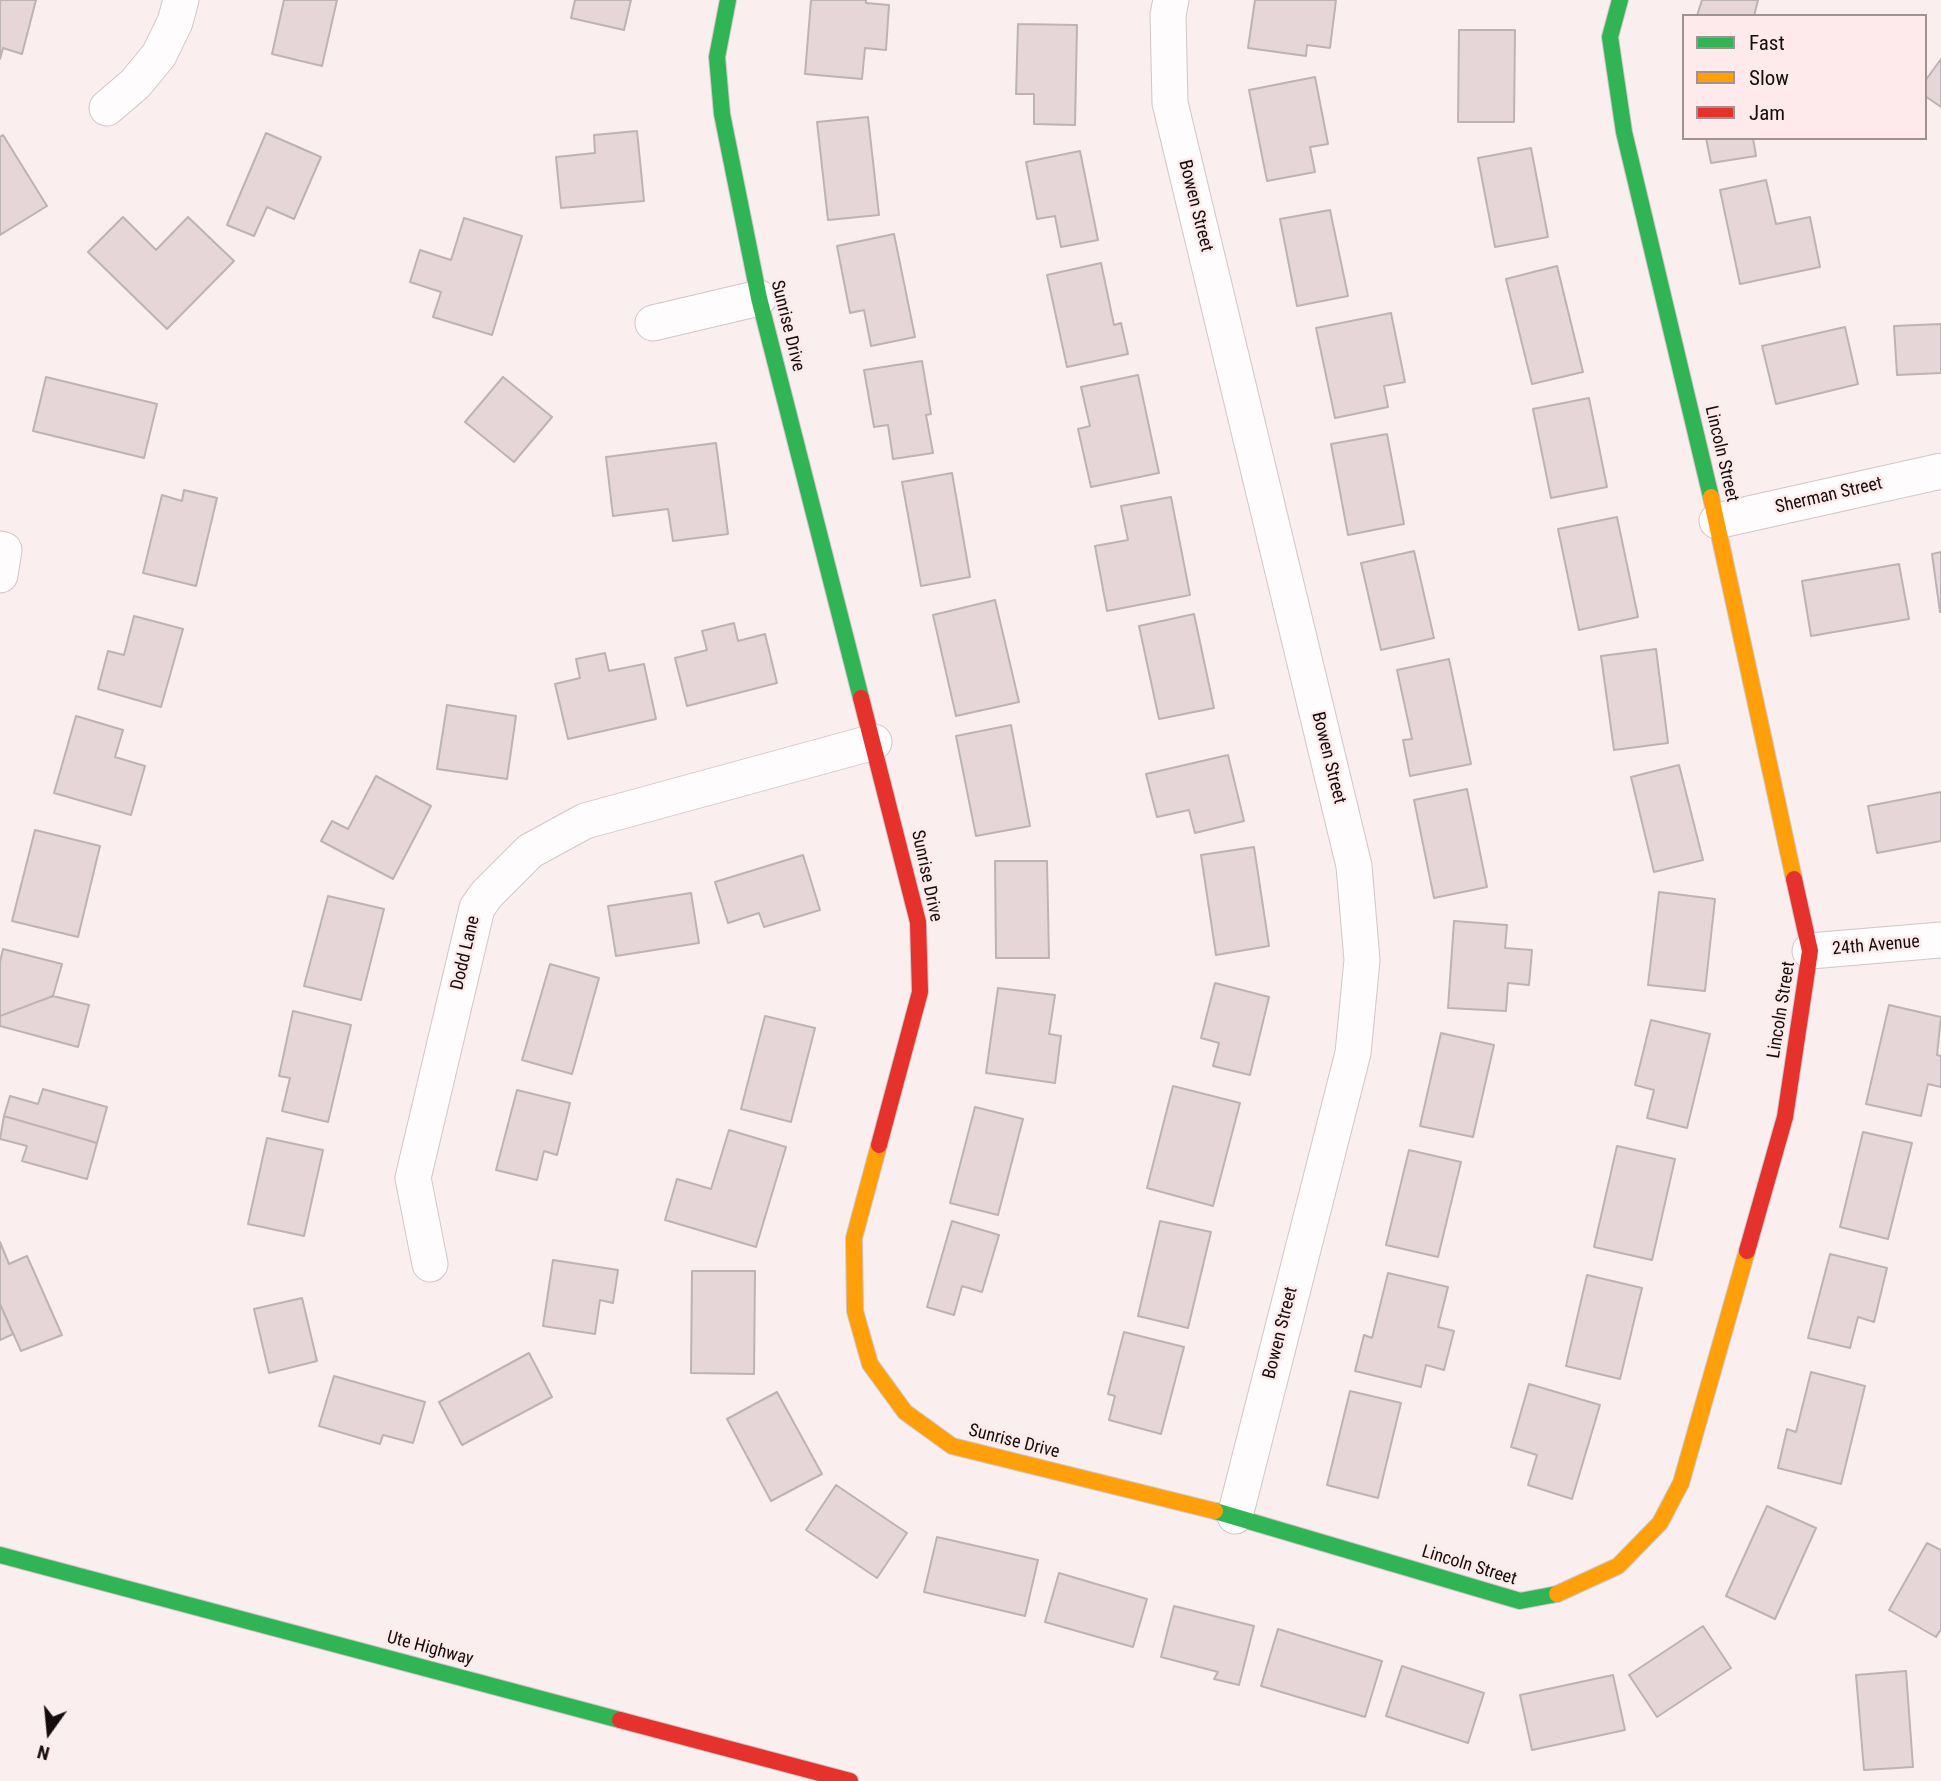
<!DOCTYPE html>
<html>
<head>
<meta charset="utf-8">
<style>
	body { margin:0 }
	#map { position:relative; width:1941px; height:1781px; overflow:hidden; background:#faeeef; font-family:"Roboto Condensed",sans-serif }
	canvas { display:block }
	.legend { position:absolute; left:1682px; top:14px; width:245px; height:126px; box-sizing:border-box; background:#feeaeb; border:2px solid #a09192; margin:0; padding:9px 12px; list-style:none; font-size:21px; color:#140c0d }
	.legend li { display:flex; align-items:center; gap:14px; height:35px }
	.legend b { width:35px; border:2px solid #a09192 }
	.north { position:absolute; left:14px; top:1697px; width:70px; height:70px; -webkit-text-stroke:5px #feeaeb; paint-order:stroke; rotate:195deg; font-size:19px; font-weight:700; line-height:28px; text-align:center; color:#140c0d }
	.north::after { content:''; display:block; margin:auto; width:24px; height:32px; background:#140c0d; clip-path:polygon(50% 0,100% 100%,50% 72%,0 100%) }
</style>
</head>
<body>
<div id="map">
<canvas width="1941" height="1781"></canvas>
<ul class="legend">
<li><b style="height:9px;background:#30b455"></b>Fast</li>
<li><b style="height:9px;background:#ff9f0a"></b>Slow</li>
<li><b style="height:9px;background:#e5322d"></b>Jam</li>
</ul>
<div class="north">N</div>
</div>
<script>
const g = document.querySelector('canvas').getContext('2d');
g.lineJoin = 'round';
function fill(path, color) { g.fillStyle = color; g.fill(path, 'evenodd'); }
const poly = rows => new Path2D(rows.map(r => 'M' + r).join(''));
function strokePath(path, color, width, dash) { g.strokeStyle = color; g.lineWidth = width; g.lineCap = dash ? 'butt' : 'round'; g.setLineDash(dash || []); g.stroke(path); }
function label(font, color, halo, rows, align = 'center') {
  g.font = font + ' "Roboto Condensed",sans-serif'; g.lineWidth = 5; g.setLineDash([]); g.textBaseline = 'middle'; g.strokeStyle = halo; g.fillStyle = color; for (const [text, x, y, turn = 0] of rows) {
    g.save(); g.translate(x, y); g.rotate((+turn || 0) * Math.PI / 180); g.textAlign = isNaN(turn) ? turn : align; if (halo) g.strokeText(text, 0, 0); g.fillText(text, 0, 0); g.restore();
  }
}
const building = poly([
	[0,0,36,0,22,54,3,48,0,59,0,0],
	[284,0,337,0,322,66,272,54,284,0],
	[575,0,631,0,624,30,571,18,575,0],
	[811,0,866,0,866,3,889,5,886,50,865,48,862,79,805,74,811,0],
	[1255,0,1336,0,1330,48,1307,45,1306,56,1248,48,1255,0],
	[1702,0,1758,0,1754,16,1697,16,1702,0],
	[1018,24,1077,25,1075,125,1034,124,1034,94,1016,94,1018,24],
	[1459,30,1515,30,1514,122,1458,122,1459,30],
	[1941,59,1941,107,1925,96,1925,81,1941,59],
	[1315,77,1328,144,1310,147,1315,172,1267,181,1249,90,1315,77],
	[868,117,879,215,828,220,817,122,868,117],
	[637,131,644,201,561,208,556,157,595,153,594,135,637,131],
	[266,133,321,157,294,219,267,207,254,236,227,225,266,133],
	[3,135,47,206,0,235,0,137,3,135],
	[1706,138,1753,138,1756,156,1711,163,1706,138],
	[1531,148,1548,237,1495,247,1478,158,1531,148],
	[1080,151,1098,240,1061,247,1055,216,1037,219,1026,162,1080,151],
	[1766,180,1776,224,1810,217,1820,267,1740,284,1720,190,1766,180],
	[1330,210,1348,296,1297,306,1280,219,1330,210],
	[123,217,156,250,188,217,234,261,167,329,88,252,123,217],
	[464,218,522,236,492,335,433,317,441,292,410,282,420,250,451,260,464,218],
	[894,234,915,337,871,346,864,310,850,313,837,246,894,234],
	[1101,263,1114,325,1121,323,1128,354,1067,367,1047,275,1101,263],
	[1557,266,1583,372,1532,384,1506,279,1557,266],
	[1391,313,1405,382,1384,386,1388,407,1335,418,1316,328,1391,313],
	[1941,324,1941,373,1897,375,1894,326,1941,324],
	[1845,327,1858,384,1776,404,1762,346,1845,327],
	[922,361,931,414,926,415,933,453,893,459,888,425,874,427,864,370,922,361],
	[1138,375,1159,473,1091,487,1078,429,1090,426,1081,387,1138,375],
	[46,377,157,404,144,458,33,431,46,377],
	[503,377,552,417,514,462,465,422,503,377],
	[1589,398,1607,487,1551,498,1533,409,1589,398],
	[1387,434,1404,524,1348,535,1331,444,1387,434],
	[716,443,728,534,673,541,668,509,613,516,606,457,716,443],
	[952,473,970,577,921,586,902,482,952,473],
	[184,490,217,498,196,586,143,573,162,495,182,501,184,490],
	[1171,497,1190,595,1107,611,1095,546,1128,540,1121,506,1171,497],
	[1617,517,1638,617,1579,630,1558,529,1617,517],
	[1414,551,1434,638,1381,650,1361,563,1414,551],
	[1941,552,1941,612,1940,612,1932,554,1941,552],
	[1899,564,1909,619,1811,636,1802,581,1899,564],
	[995,600,1019,702,956,716,933,615,995,600],
	[1194,614,1214,708,1159,719,1139,626,1194,614],
	[134,616,183,629,161,707,98,689,108,651,124,655,134,616],
	[734,623,738,641,765,634,777,683,687,706,675,658,707,650,702,631,734,623],
	[1656,649,1668,743,1614,750,1601,656,1656,649],
	[605,653,609,671,644,664,656,719,568,739,555,684,580,678,576,659,605,653],
	[1449,659,1471,764,1410,776,1403,740,1412,739,1397,670,1449,659],
	[447,705,516,716,507,779,437,769,447,705],
	[76,716,123,730,115,757,145,766,131,815,54,793,76,716],
	[1011,725,1030,826,976,836,956,736,1011,725],
	[1228,755,1244,821,1195,833,1189,810,1157,817,1146,774,1228,755],
	[1679,765,1703,860,1654,872,1631,777,1679,765],
	[376,776,431,806,393,879,321,841,332,821,348,829,376,776],
	[1467,789,1487,887,1434,898,1414,800,1467,789],
	[1941,792,1941,841,1877,853,1868,806,1941,792],
	[35,830,100,846,78,937,12,921,35,830],
	[1254,847,1269,946,1216,955,1201,855,1254,847],
	[803,855,820,910,764,927,759,913,728,923,715,882,803,855],
	[995,861,1047,861,1049,958,996,958,995,861],
	[1659,892,1715,899,1705,991,1648,985,1659,892],
	[691,893,699,943,616,956,608,906,691,893],
	[328,896,384,909,361,1000,304,986,328,896],
	[1454,921,1507,925,1505,948,1532,950,1529,985,1508,983,1506,1011,1448,1008,1454,921],
	[3,949,62,964,53,996,0,1016,0,962,3,949],
	[550,964,599,978,572,1074,522,1060,550,964],
	[1215,983,1269,997,1250,1075,1213,1066,1219,1043,1201,1038,1215,983],
	[998,988,1055,995,1049,1034,1061,1036,1055,1083,986,1073,998,988],
	[53,996,89,1005,78,1047,0,1026,0,1016,53,996],
	[1889,1005,1941,1017,1937,1055,1941,1056,1941,1087,1928,1084,1921,1116,1866,1104,1889,1005],
	[293,1011,351,1025,328,1122,282,1111,290,1078,279,1076,293,1011],
	[765,1016,815,1028,791,1122,741,1109,765,1016],
	[1651,1020,1710,1034,1687,1128,1647,1118,1654,1090,1635,1085,1651,1020],
	[1441,1033,1494,1045,1473,1137,1420,1126,1441,1033],
	[1173,1086,1240,1103,1213,1206,1147,1188,1173,1086],
	[43,1089,107,1107,97,1143,4,1116,10,1096,38,1104,43,1089],
	[517,1090,570,1103,557,1155,544,1151,537,1180,496,1170,517,1090],
	[975,1107,1023,1119,998,1215,950,1203,975,1107],
	[4,1116,97,1143,87,1179,22,1161,27,1146,0,1139,4,1116],
	[729,1130,786,1147,756,1247,665,1220,677,1179,711,1189,729,1130],
	[1863,1132,1912,1143,1888,1239,1840,1227,1863,1132],
	[267,1138,323,1150,304,1236,248,1224,267,1138],
	[1617,1146,1675,1159,1652,1260,1594,1247,1617,1146],
	[1409,1150,1461,1162,1438,1257,1386,1245,1409,1150],
	[952,1221,999,1235,982,1292,962,1286,954,1315,927,1307,952,1221],
	[1160,1221,1211,1232,1188,1328,1138,1316,1160,1221],
	[0,1242,9,1264,27,1256,62,1335,21,1351,0,1304,0,1242],
	[1830,1254,1887,1268,1874,1322,1858,1317,1850,1348,1808,1338,1830,1254],
	[553,1260,618,1270,613,1303,600,1300,595,1334,543,1326,553,1260],
	[692,1271,755,1271,754,1374,691,1373,692,1271],
	[1388,1273,1448,1287,1438,1327,1454,1331,1444,1370,1426,1365,1421,1387,1355,1371,1364,1335,1372,1338,1388,1273],
	[1587,1275,1642,1288,1620,1379,1566,1366,1587,1275],
	[302,1298,317,1361,269,1373,254,1309,302,1298],
	[0,1304,13,1334,0,1340,0,1304],
	[1124,1332,1184,1347,1161,1434,1109,1420,1115,1396,1108,1394,1124,1332],
	[529,1353,552,1397,462,1445,439,1402,529,1353],
	[1811,1372,1865,1386,1841,1484,1778,1468,1787,1429,1796,1432,1811,1372],
	[334,1376,425,1402,413,1443,383,1435,380,1444,319,1426,334,1376],
	[1529,1384,1600,1405,1572,1499,1528,1485,1537,1455,1511,1447,1529,1384],
	[1350,1391,1401,1403,1378,1498,1327,1485,1350,1391],
	[777,1392,822,1474,771,1501,727,1419,777,1392],
	[836,1485,907,1533,877,1578,806,1530,836,1485],
	[1767,1506,1816,1528,1775,1619,1726,1596,1767,1506],
	[937,1537,1038,1560,1025,1616,924,1592,937,1537],
	[1927,1543,1941,1550,1941,1629,1936,1637,1889,1610,1927,1543],
	[1059,1573,1147,1599,1133,1647,1045,1622,1059,1573],
	[1174,1606,1254,1626,1239,1685,1214,1679,1218,1672,1161,1657,1174,1606],
	[1703,1626,1731,1668,1657,1717,1629,1675,1703,1626],
	[1278,1629,1382,1661,1365,1717,1261,1686,1278,1629],
	[1402,1666,1484,1693,1468,1743,1386,1716,1402,1666],
	[1906,1671,1913,1767,1864,1770,1856,1675,1906,1671],
	[1613,1675,1625,1730,1532,1750,1520,1695,1613,1675]
]);
const street = poly([
	[1171,0,1168,15,1170,103,1354,866,1362,960,1353,1053,1235,1516],
	[107,108,135,84,159,55,175,22,181,0],
	[653,323,759,298],
	[1717,521,1941,471],
	[0,549,4,550,0,575],
	[1810,951,1941,940],
	[430,1264,413,1178,477,908,486,895,530,851,585,821,874,742]
]);
const fast = poly([
	[728,0,717,57,722,114,759,298,861,698],
	[1620,0,1610,37,1624,132,1711,497],
	[1215,1511,1520,1601,1557,1594],
	[0,1555,620,1720]
]);
const slow = poly([
	[1711,497,1794,879],
	[879,1145,854,1238,855,1311,870,1364,905,1412,952,1446,1215,1511],
	[1557,1594,1618,1566,1660,1523,1681,1483,1747,1251]
]);
const jam = poly([
	[861,698,918,922,920,992,879,1145],
	[1747,1251,1785,1117,1810,951,1794,879],
	[620,1720,850,1781]
]);
const streetNames = [
	["Bowen Street",1195,206,76],
	["Sunrise Drive",787,326,76],
	["Lincoln Street",1721,454,77],
	["Sherman Street",1829,496,-13],
	["Bowen Street",1328,758,76],
	["Sunrise Drive",926,876,78],
	["24th Avenue",1876,946,-5],
	["Dodd Lane",466,953,-77],
	["Lincoln Street",1782,1010,-81],
	["Bowen Street",1281,1333,-76],
	["Sunrise Drive",1014,1442,14],
	["Lincoln Street",1469,1566,17],
	["Ute Highway",430,1649,15]
];
fill(building, '#e7d6d7');
strokePath(building, '#bdb3b4', 2);
strokePath(street, '#d1c6c7', 37);
strokePath(fast, '#d1c6c7', 18);
strokePath(slow, '#d1c6c7', 18);
strokePath(jam, '#d1c6c7', 18);
strokePath(street, '#fefcfd', 35);
strokePath(fast, '#30b455', 16);
strokePath(slow, '#ff9f0a', 16);
strokePath(jam, '#e5322d', 16);
label('18px', '#140c0d', '#feeaeb', streetNames);
</script>
</body>
</html>
